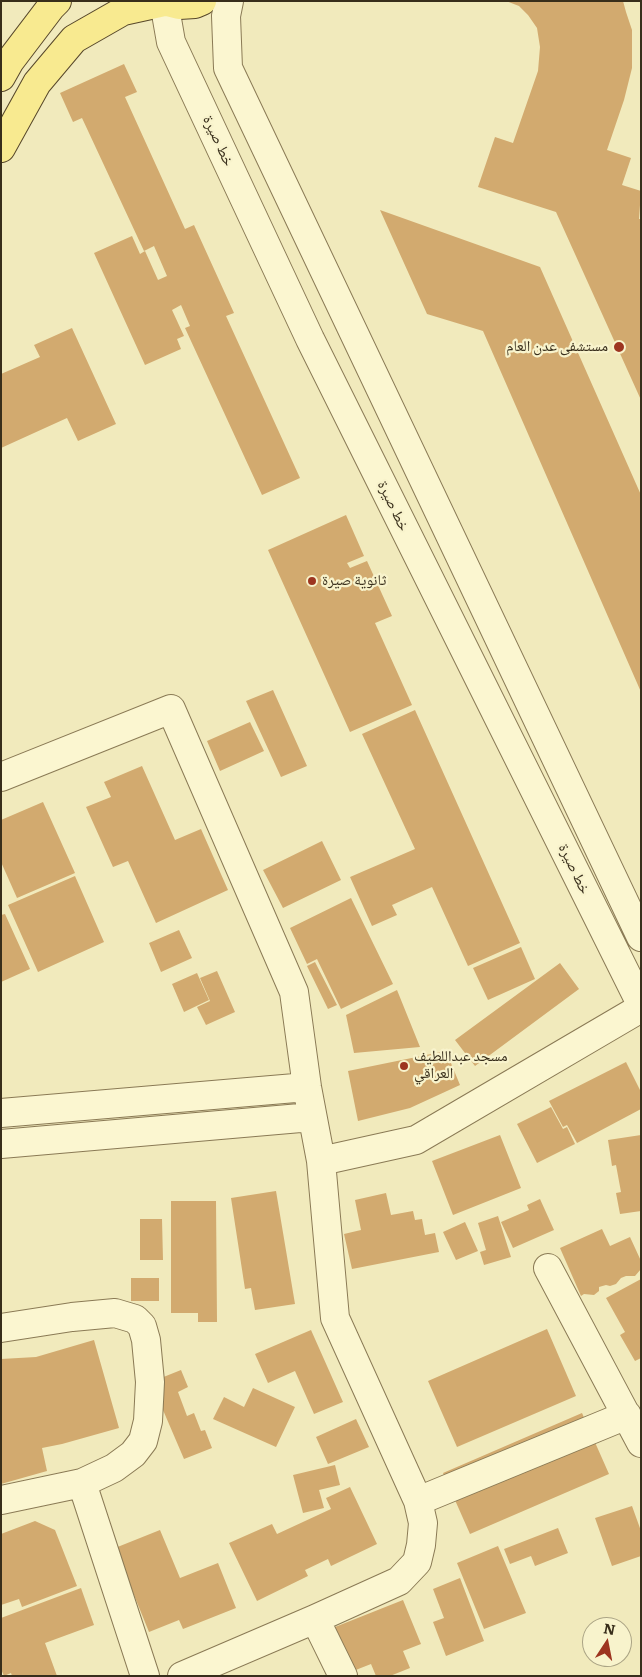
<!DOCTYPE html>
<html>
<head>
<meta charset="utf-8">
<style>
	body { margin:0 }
	#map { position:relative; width:642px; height:1677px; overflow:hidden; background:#f1eabc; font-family:Literata,serif }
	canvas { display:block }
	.frame { position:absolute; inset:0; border:2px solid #382e1b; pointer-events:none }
	.north { position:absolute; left:582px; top:1617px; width:50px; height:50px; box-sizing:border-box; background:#f8f3cc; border:1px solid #aba485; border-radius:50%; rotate:11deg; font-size:14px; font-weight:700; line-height:20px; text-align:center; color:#382e1b }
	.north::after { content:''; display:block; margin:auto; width:18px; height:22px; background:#9d3520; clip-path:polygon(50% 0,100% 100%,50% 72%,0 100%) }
</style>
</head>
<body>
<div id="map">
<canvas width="642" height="1677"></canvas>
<div class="frame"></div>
<div class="north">N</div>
</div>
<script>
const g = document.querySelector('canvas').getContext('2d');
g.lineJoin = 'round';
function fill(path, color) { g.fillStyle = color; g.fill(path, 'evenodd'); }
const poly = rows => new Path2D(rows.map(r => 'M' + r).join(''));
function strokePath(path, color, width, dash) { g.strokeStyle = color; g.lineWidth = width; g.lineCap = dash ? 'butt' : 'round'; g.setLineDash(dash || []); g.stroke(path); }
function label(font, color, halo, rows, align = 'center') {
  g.font = font + ' Literata,"Noto Naskh Arabic",serif'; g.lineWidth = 4.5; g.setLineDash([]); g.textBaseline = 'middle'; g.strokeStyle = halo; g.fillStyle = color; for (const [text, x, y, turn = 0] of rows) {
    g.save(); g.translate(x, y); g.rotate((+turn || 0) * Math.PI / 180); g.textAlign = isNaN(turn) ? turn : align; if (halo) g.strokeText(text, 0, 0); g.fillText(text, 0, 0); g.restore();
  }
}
const building = poly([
	[506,1,623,1,626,12,632,30,632,68,624,100,607,150,631,158,622,185,641,191,639,219,641,219,641,400,556,212,478,187,495,137,513,143,538,71,540,47,537,28,528,15,519,6],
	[124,64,137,92,125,97,185,229,194,225,234,313,226,316,300,478,262,495,185,328,190,326,181,305,172,310,184,336,177,339,181,349,145,365,94,253,132,236,140,254,145,251,158,280,167,276,154,246,144,251,82,118,73,122,60,93],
	[380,210,540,267,641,495,641,692,483,331,427,314],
	[72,328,116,424,78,441,67,418,1,448,1,374,40,357,34,345],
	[346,515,364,556,347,563,350,568,367,561,392,616,375,623,412,705,350,732,268,550],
	[273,690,307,766,281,777,246,701],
	[415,710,520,943,468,966,432,887,392,905,397,915,372,926,350,877,415,849,362,734],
	[250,722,264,751,220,771,207,741],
	[142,766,175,840,201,829,228,890,156,923,128,861,113,867,86,807,111,797,104,782],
	[43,802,75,873,17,898,1,862,1,820],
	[322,841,341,880,283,908,263,870],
	[75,876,104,942,38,972,8,905],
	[351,898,393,984,341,1009,317,959,307,964,290,928],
	[5,914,30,969,1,982,1,915],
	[179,930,192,958,161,972,149,943],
	[521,947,535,979,488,1000,473,968],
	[315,962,337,1005,328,1009,307,966],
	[560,963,579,989,475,1066,455,1040],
	[217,971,235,1012,206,1025,197,1007,210,1001,200,978],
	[197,973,209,1000,184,1012,172,984],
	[397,990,420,1047,354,1053,346,1015],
	[446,1051,460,1085,410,1108,358,1121,348,1071],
	[626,1062,641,1092,641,1109,577,1143,567,1125,563,1127,549,1101],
	[551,1107,563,1129,567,1127,575,1144,537,1163,517,1124],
	[500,1135,521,1188,453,1215,432,1161],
	[641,1135,641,1211,620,1214,616,1193,621,1192,616,1165,612,1166,608,1140],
	[276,1191,295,1304,255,1310,251,1288,245,1289,231,1198],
	[386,1193,391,1215,413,1211,415,1220,422,1219,425,1235,435,1233,439,1252,352,1269,344,1234,361,1230,355,1200],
	[540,1199,554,1230,513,1248,501,1222,529,1210,527,1205],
	[171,1201,216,1201,217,1322,198,1322,198,1313,171,1313],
	[498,1216,511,1257,484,1265,480,1252,486,1250,478,1223],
	[140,1219,162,1219,163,1260,140,1260],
	[465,1222,478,1251,456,1260,443,1232],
	[602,1229,610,1246,630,1237,641,1261,641,1269,635,1276,626,1276,621,1278,616,1284,610,1286,606,1285,599,1287,599,1291,594,1295,584,1294,581,1296,560,1248],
	[131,1278,159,1278,159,1301,131,1301],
	[641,1279,641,1358,635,1361,620,1335,625,1332,606,1298],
	[547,1329,576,1396,457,1447,428,1381],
	[311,1330,343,1402,314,1414,295,1371,268,1383,255,1354],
	[94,1340,119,1428,62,1444,42,1448,47,1471,1,1484,1,1359,36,1357],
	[181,1370,188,1387,178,1392,187,1416,194,1413,201,1431,205,1430,212,1448,184,1459,151,1382],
	[253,1388,295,1407,276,1447,213,1419,224,1397,244,1407],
	[582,1413,609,1474,470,1534,443,1473],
	[356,1419,369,1447,328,1464,316,1437],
	[335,1465,340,1485,319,1490,324,1508,303,1513,293,1475],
	[350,1487,377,1544,331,1566,328,1559,305,1570,308,1576,257,1601,229,1543,272,1524,277,1534,331,1509,326,1498],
	[632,1506,641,1531,641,1556,612,1566,595,1518],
	[35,1521,55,1530,77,1586,22,1607,19,1599,1,1605,1,1534],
	[558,1528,568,1553,535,1566,531,1556,510,1564,504,1549],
	[160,1530,180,1578,218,1563,236,1608,183,1629,179,1620,149,1632,115,1548],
	[498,1546,526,1613,484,1629,457,1563],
	[460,1578,484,1641,446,1656,433,1622,444,1618,433,1589],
	[81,1588,94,1625,45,1643,57,1676,12,1676,11,1673,4,1676,1,1669,1,1618],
	[403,1600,421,1644,403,1651,410,1668,390,1676,376,1676,371,1664,348,1673,330,1629]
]);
const minor = poly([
	[229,1,226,16,228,68,641,937],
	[164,2,171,42,310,339,641,1004],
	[1,777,171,709,294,992,307,1087,321,1161,335,1318,418,1501,423,1523,421,1545,417,1562,399,1581,315,1619,182,1676],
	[1,1113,307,1087],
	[1,1144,312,1117],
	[321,1161,416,1140,641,1008],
	[548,1268,641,1443],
	[1,1328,72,1317,115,1313,135,1319,142,1326,146,1340,150,1382,148,1421,143,1441,133,1454,114,1468,82,1483,1,1500],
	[82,1483,145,1676],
	[418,1501,627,1415],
	[315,1619,343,1676]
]);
const major = poly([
	[163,1,179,5,195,4,202,1],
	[1,77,10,61,51,7,57,1],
	[1,148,37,83,74,39,123,11,164,2]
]);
const markers = [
	[619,347,6,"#9d3520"],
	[312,581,5,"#9d3520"],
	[404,1066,5,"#9d3520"]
];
const streetNames = [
	["خط صيرة",218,141,65],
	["خط صيرة",393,506,64],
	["خط صيرة",574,869,64]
];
const poiNames = [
	["مستشفى عدن العام",608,347,"right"],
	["ثانوية صيرة",322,581],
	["مسجد عبداللطيف",414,1057],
	["العراقي",414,1074]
];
fill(building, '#d2aa6f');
strokePath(minor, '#8a7a55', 30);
strokePath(major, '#57472a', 30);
strokePath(minor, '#fbf6d0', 28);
strokePath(major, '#f8ea90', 28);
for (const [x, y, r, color] of markers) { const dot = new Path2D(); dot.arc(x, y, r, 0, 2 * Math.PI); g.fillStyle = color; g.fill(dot); strokePath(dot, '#f8f3cc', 2); }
label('15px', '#382e1b', '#f8f3cc', streetNames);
label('15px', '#382e1b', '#f8f3cc', poiNames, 'left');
</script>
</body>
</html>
